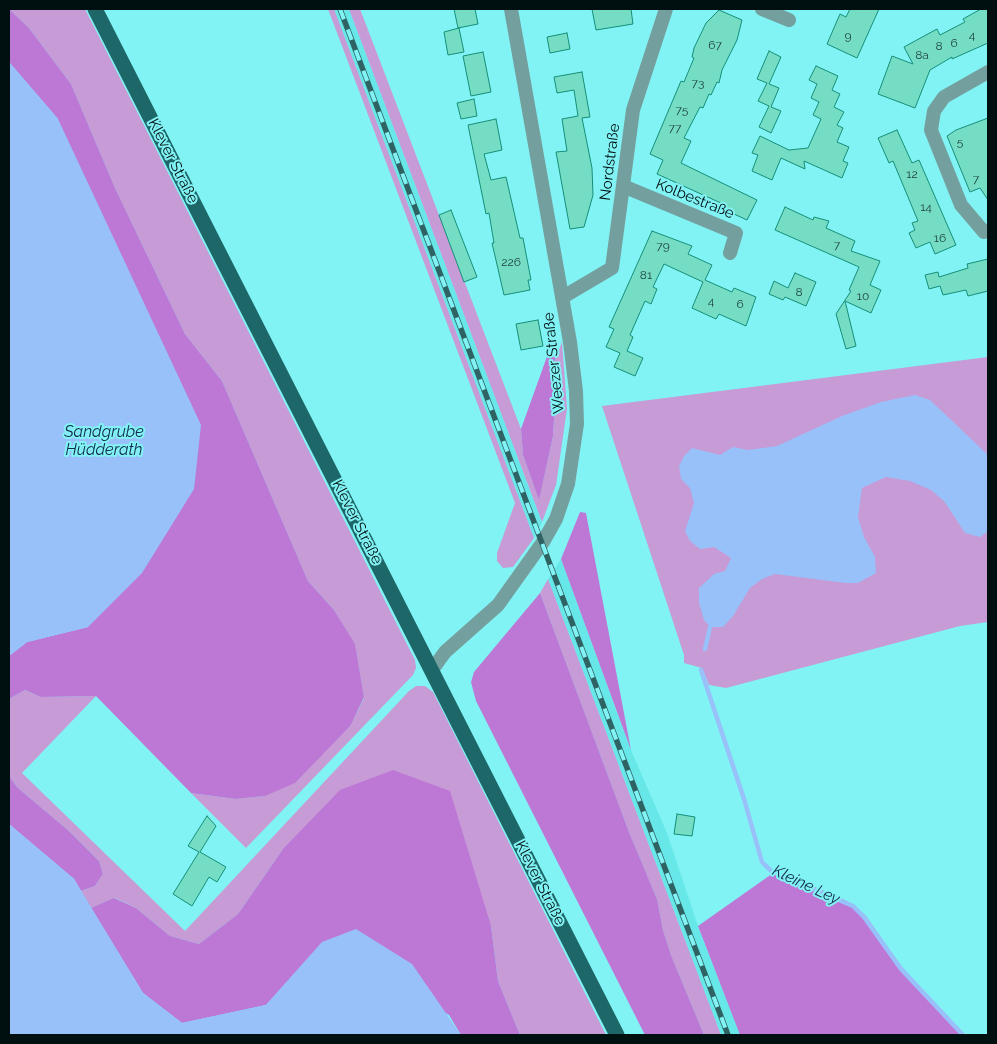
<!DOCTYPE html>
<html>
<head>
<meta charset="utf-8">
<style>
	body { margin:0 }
	#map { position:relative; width:997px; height:1044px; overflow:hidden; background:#82f3f4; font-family:Raleway,sans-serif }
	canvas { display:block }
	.frame { position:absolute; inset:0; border:10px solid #001011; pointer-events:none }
</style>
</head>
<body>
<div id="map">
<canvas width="997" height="1044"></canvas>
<div class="frame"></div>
</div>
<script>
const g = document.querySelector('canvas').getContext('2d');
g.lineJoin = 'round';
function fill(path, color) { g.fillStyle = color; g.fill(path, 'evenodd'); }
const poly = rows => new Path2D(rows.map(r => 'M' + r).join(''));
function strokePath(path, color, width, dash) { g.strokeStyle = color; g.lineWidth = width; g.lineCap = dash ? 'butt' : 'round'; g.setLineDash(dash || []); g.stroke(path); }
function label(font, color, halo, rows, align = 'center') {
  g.font = font + ' Raleway,sans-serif'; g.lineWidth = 4; g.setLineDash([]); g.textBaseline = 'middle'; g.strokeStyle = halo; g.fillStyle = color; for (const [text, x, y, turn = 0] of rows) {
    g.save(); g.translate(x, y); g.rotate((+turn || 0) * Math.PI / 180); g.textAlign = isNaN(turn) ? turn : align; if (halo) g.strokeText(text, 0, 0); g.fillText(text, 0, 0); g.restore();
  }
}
const built = poly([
	[334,9,349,9,542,522,534,538],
	[561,559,631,750,667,833,698,926,740,1035,721,1035,548,579]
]);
const green = poly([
	[9,9,85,9,415,660,416,668,413,675,246,848,191,793,235,799,265,796,351,725,364,698,355,645,334,610,308,581,222,381,185,334,115,188,71,84,29,28],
	[328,9,334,9,534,538,513,567,503,568,497,561,497,553,515,503],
	[349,9,360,9,521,429,523,455,539,499,553,436,555,403,552,368,562,342,567,409,556,485,542,522],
	[988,357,988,622,960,626,726,688,709,685,702,668,684,663,684,655,602,406],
	[548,579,721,1035,704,1035,671,955,663,930,657,899,629,832,540,593],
	[416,686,425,686,433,692,606,1035,520,1035,498,981,491,926,283,849,238,914,199,944,170,936,136,908,115,898,91,908,81,891,95,886,103,874,99,861,69,831,18,788,9,776,9,699,25,690,41,697,96,696,22,773,185,931,409,691]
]);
const forest = poly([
	[9,9,29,28,71,84,115,188,185,334,222,381,308,581,334,610,355,644,364,697,351,725,295,783,265,796,235,799,191,793,96,696,41,697,25,690,9,699,9,656,27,642,88,627,58,119,9,62],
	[554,337,557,354,552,368,555,403,553,436,539,500,523,455,521,429],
	[580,512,586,513,631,750,561,559],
	[540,593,629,832,657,899,663,930,671,955,704,1035,645,1035,476,701,471,682,474,672],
	[393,770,450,791,491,926,498,981,520,1035,461,1035,449,1015,322,943,266,1005,182,1023,143,993,91,908,114,898,136,908,170,936,199,944,238,914,283,849,340,790],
	[9,776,18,788,69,831,99,861,103,874,95,886,81,891,74,879,9,824],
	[776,871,841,898,855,906,866,916,901,966,965,1035,740,1035,698,926]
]);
const water = poly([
	[9,62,58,119,201,425,194,489,142,573,88,627,27,642,9,656],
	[915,395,930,400,988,455,988,531,980,537,965,533,944,501,931,490,910,481,886,477,862,488,858,517,864,537,875,557,876,573,858,583,846,583,775,574,762,579,750,588,733,616,723,627,710,627,704,620,699,603,699,588,714,574,725,571,731,558,714,547,700,549,690,541,685,531,694,503,690,488,681,479,679,466,684,456,692,448,720,455,733,447,748,450,777,446,842,416,881,402],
	[9,824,74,879,143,993,182,1023,266,1005,322,942,356,929,412,964,461,1035,9,1035]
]);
const stream = poly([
	[705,649,710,627],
	[701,670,744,799,762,862,771,871,853,906,864,917,901,969,963,1035]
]);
const building = poly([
	[454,9,475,9,478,24,458,28,454,9],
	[592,9,631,9,633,24,596,30,592,9],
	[850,9,879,9,857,58,827,44,840,14,846,17,850,9],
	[981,9,988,9,988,43,952,59,952,57,930,70,915,108,878,94,892,56,913,64,904,47,937,29,940,35,965,22,963,19,981,9],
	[719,10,742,20,737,40,722,70,719,83,717,82,711,95,709,94,703,108,700,107,684,138,691,141,681,163,757,200,747,220,721,208,723,204,657,174,663,160,650,154,681,81,684,82,694,58,692,57,694,48,706,23,719,10],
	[459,28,464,52,448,55,444,32,459,28],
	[567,33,570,49,550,53,547,37,567,33],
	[769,51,781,57,769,84,779,88,771,107,781,111,771,133,759,127,769,106,758,101,767,83,757,79,769,51],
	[483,52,491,92,471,96,463,56,483,52],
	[816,66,838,76,832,90,840,94,834,107,844,112,837,125,843,128,837,142,849,147,843,161,848,163,842,178,804,161,805,169,781,158,772,180,752,171,758,155,752,153,760,136,789,150,808,148,821,119,813,115,819,102,811,98,817,84,809,80,816,66],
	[582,72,590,117,582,118,592,168,593,195,584,227,570,229,556,152,567,151,562,119,578,116,574,90,557,93,554,77,582,72],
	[474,99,477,116,461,119,457,103,474,99],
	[988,118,988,200,980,188,970,192,947,136,956,130,988,118],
	[496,119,502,150,484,154,491,180,506,177,520,238,523,238,531,280,528,280,530,290,504,295,492,243,494,243,489,213,486,214,468,125,496,119],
	[897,130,912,163,919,160,956,245,935,254,930,242,916,248,909,233,915,230,912,223,918,221,893,161,889,163,878,138,897,130],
	[785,207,813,220,814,217,829,221,826,228,855,241,851,251,880,261,870,285,881,290,871,313,845,301,856,346,846,349,836,314,851,291,849,290,859,267,775,230,785,207],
	[451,210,477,277,464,282,439,215,451,210],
	[652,231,692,246,688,254,712,265,705,280,732,292,734,288,756,297,746,326,719,314,716,319,692,308,703,282,664,264,653,287,657,289,651,304,645,301,630,335,633,337,627,351,643,358,635,376,614,367,620,353,606,347,614,329,609,327,652,231],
	[988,259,988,291,968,296,966,290,943,295,940,286,929,289,925,275,938,272,939,277,968,268,967,264,988,259],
	[795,273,816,282,806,306,785,297,783,300,769,294,774,281,788,288,795,273],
	[538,320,543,346,521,350,516,324,538,320],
	[677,814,695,817,692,836,674,834,677,814],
	[207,816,216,826,200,852,226,867,217,882,209,877,192,906,173,894,199,852,188,846,207,816]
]);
const minor = poly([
	[762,9,789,20],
	[623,186,736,233,730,253],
	[984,232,961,205,931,130,934,111,944,97,988,72],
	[563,297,612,268,633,110,666,9],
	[432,670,445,652,498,605,543,542,556,519,568,484,577,424,576,391,570,342,511,9]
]);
const primary = poly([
	[95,9,617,1035]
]);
const rail = poly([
	[340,9,728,1035]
]);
const numberNames = [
	["4",972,35],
	["9",848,36],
	["6",954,43],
	["67",715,45],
	["8",939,46],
	["8a",922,55],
	["73",698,83],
	["75",682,110],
	["77",675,128],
	["5",960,142],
	["12",912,174],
	["7",976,179],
	["14",926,207],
	["16",940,238],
	["7",837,245],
	["79",663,246],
	["226",511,262],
	["81",646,275],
	["8",799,292],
	["10",863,296],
	["4",711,301],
	["6",740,304]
];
const streetNames = [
	["Klever Straße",173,161,63],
	["Nordstraße",610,162,-83],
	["Kolbestraße",695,199,22],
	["Weezer Straße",554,363,-96],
	["Klever Straße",357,522,63],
	["Klever Straße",540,883,63]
];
const waterNames = [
	["Sandgrube",104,432],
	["Hüdderath",104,450],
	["Kleine Ley",806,885,25]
];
fill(built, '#68e7e9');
fill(green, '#c69bd6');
fill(forest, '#bd78d6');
fill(water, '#99c1f9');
strokePath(stream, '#99c1f9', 4.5);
fill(building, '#76ddc5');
strokePath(building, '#158e78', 1);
strokePath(minor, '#749f9f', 14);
strokePath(primary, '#1d6769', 15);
strokePath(rail, '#2f6263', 5.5);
strokePath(rail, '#82f3f4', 4, [11]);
label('12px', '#1e433e', null, numberNames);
label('15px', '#001011', '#82f3f4', streetNames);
label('italic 16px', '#102a4e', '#82f3f4', waterNames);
</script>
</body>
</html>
